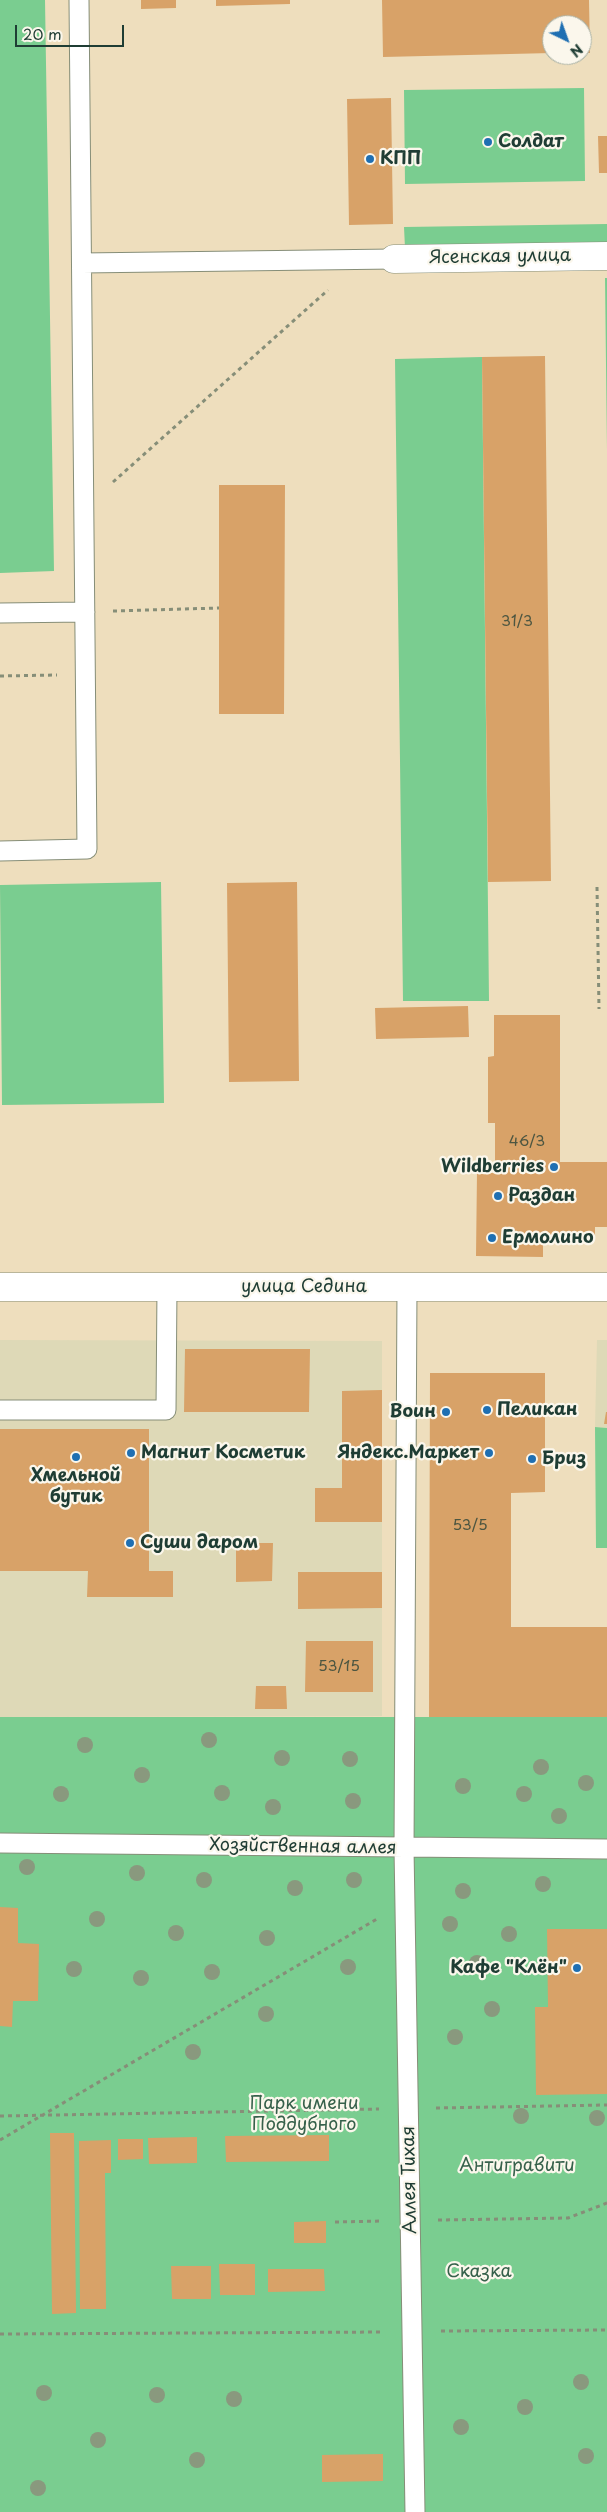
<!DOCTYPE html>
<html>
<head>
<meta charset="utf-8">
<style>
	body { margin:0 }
	#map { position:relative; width:607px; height:2512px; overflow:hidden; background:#eedebd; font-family:"Playpen Sans",sans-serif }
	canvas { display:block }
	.north { position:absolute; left:542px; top:15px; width:50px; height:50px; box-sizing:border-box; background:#fbf7ec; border:1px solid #a3ada2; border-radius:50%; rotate:138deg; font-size:14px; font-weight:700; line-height:20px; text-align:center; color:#1f3d34 }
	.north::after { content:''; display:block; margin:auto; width:18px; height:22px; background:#1f6fb2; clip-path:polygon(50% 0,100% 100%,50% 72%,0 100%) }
	.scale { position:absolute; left:15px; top:25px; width:109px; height:22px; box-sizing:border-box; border:2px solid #1f3d34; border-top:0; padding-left:6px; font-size:15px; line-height:18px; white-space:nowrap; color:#1f3d34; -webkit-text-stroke:4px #fbf7ec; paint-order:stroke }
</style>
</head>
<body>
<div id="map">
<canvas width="607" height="2512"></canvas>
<div class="north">N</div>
<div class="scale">20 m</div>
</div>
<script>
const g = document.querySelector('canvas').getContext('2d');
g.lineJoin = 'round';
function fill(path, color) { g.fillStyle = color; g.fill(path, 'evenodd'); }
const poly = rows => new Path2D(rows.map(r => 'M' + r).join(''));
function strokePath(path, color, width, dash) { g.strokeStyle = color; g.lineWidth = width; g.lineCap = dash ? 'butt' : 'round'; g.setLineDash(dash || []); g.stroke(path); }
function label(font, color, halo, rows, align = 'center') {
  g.font = font + ' "Playpen Sans",sans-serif'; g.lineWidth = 4.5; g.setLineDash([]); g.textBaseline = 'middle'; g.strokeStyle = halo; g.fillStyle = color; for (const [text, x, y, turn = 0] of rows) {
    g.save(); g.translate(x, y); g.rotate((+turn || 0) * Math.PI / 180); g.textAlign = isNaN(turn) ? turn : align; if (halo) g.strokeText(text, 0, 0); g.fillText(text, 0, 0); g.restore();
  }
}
const built = poly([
	[0,1340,382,1341,382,1716,0,1717],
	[597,1340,607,1340,607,1428,595,1427]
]);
const green = poly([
	[0,0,45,0,54,571,0,573],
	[584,88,585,181,405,184,404,90],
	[607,224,607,245,405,248,404,227],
	[605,278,607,278,607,450],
	[482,357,489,1001,403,1001,395,359],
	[161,882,164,1103,2,1105,0,885],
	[595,1427,607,1428,607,1548,596,1548],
	[0,1717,607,1717,607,2512,0,2512]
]);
const building = poly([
	[141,0,176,0,176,8,141,9],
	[216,0,290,0,290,4,216,6],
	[382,0,589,0,590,53,582,53,582,25,552,25,552,53,383,57],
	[391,98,393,224,349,225,347,99],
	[598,136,607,136,607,173,599,173],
	[545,356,551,881,488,882,482,357],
	[219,485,285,485,284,714,219,714],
	[297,882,299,1081,229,1082,227,883],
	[468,1006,469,1037,376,1039,375,1008],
	[494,1015,560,1015,560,1162,607,1162,607,1227,595,1227,595,1237,558,1237,558,1242,543,1242,543,1257,476,1256,477,1173,495,1173,495,1123,488,1123,488,1057,494,1056],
	[185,1349,310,1349,309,1412,184,1412],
	[430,1373,545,1373,545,1492,511,1493,511,1627,607,1627,607,1717,429,1717],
	[382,1390,382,1522,315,1522,315,1488,342,1488,342,1391],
	[606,1412,607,1412,607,1424,604,1424],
	[0,1429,149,1429,149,1571,173,1571,173,1597,87,1597,88,1571,0,1571],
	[236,1543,273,1543,272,1581,236,1582],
	[298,1572,382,1572,382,1608,298,1609],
	[306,1641,373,1641,373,1692,305,1692],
	[256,1686,286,1686,287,1709,255,1709],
	[0,1907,18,1908,18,1943,39,1944,38,2001,13,2001,12,2027,0,2026],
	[547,1929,607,1929,607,2094,536,2095,535,2007,548,2007],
	[50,2133,74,2133,76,2313,52,2314],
	[329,2135,329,2161,226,2162,225,2136],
	[197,2137,197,2163,149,2164,148,2138],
	[118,2139,143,2139,143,2159,118,2160],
	[111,2140,111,2173,105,2173,106,2309,80,2309,79,2141],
	[326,2221,326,2243,294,2243,294,2222],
	[219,2264,255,2264,255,2295,220,2295],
	[171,2266,211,2266,211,2299,172,2299],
	[268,2269,324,2269,325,2291,268,2292],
	[383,2454,383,2481,322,2482,322,2455]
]);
const path = poly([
	[113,482,328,290],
	[113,611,219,608],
	[0,676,57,675],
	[597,887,599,1009],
	[436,2108,607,2105],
	[0,2116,379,2109],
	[0,2140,377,1919],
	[438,2220,568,2218,607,2203],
	[335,2222,382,2221],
	[441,2331,607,2330],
	[0,2334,384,2332]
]);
const service = poly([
	[82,263,394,259],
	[0,613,85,612],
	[0,851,87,849,79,0],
	[407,1287,404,1848,415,2512],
	[0,1410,166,1410,167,1287],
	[0,1843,607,1849]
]);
const minor = poly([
	[394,259,607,256]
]);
const tertiary = poly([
	[0,1287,607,1287]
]);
const trees = [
	[209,1740],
	[85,1745],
	[282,1758],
	[350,1759],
	[541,1767],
	[142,1775],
	[586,1783],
	[463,1786],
	[222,1793],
	[61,1794],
	[524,1794],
	[353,1801],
	[273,1807],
	[559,1816],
	[27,1867],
	[137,1873],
	[204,1880],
	[354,1880],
	[543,1884],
	[295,1888],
	[463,1891],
	[97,1919],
	[450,1924],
	[176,1933],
	[509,1934],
	[267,1938],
	[477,1963],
	[348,1967],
	[74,1969],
	[212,1972],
	[141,1978],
	[492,2009],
	[266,2014],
	[455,2037],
	[193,2052],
	[521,2116],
	[597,2118],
	[581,2382],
	[44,2393],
	[157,2395],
	[234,2399],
	[525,2407],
	[461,2427],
	[98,2440],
	[586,2456],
	[197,2460],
	[38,2488]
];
const markers = [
	[488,142,5,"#1f6fb2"],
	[370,159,5,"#1f6fb2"],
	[554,1167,5,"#1f6fb2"],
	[498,1196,5,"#1f6fb2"],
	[492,1238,5,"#1f6fb2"],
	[487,1410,5,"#1f6fb2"],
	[446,1412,5,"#1f6fb2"],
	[131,1453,5,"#1f6fb2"],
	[489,1453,5,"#1f6fb2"],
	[76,1457,5,"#1f6fb2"],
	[532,1459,5,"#1f6fb2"],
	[130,1543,5,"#1f6fb2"],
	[577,1968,5,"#1f6fb2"]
];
const numberNames = [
	["31/3",517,622],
	["46/3",527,1142],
	["53/5",470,1526],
	["53/15",339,1667]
];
const poiNames = [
	["Солдат",498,142],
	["КПП",380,159],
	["Wildberries",544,1167,"right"],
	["Раздан",508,1196],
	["Ермолино",502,1238],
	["Пеликан",497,1410],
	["Воин",436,1412,"right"],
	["Магнит Косметик",141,1453],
	["Яндекс.Маркет",479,1453,"right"],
	["Бриз",542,1459],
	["Хмельной",76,1476,"center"],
	["бутик",76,1497,"center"],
	["Суши даром",140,1543],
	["Кафе \"Клён\"",567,1968,"right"]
];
const streetNames = [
	["Ясенская улица",500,257,-1],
	["улица Седина",304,1287],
	["Хозяйственная аллея",303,1847,1],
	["Аллея Тихая",410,2180,-91]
];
const parkNames = [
	["Парк имени",304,2104],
	["Поддубного",304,2125],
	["Антигравити",517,2166],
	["Сказка",479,2272]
];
fill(built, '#ded9b7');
fill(green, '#7acd90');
fill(building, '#d8a268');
strokePath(service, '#868e78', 21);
strokePath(minor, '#868e78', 29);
strokePath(tertiary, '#868e78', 29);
strokePath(path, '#868e78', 3, [4, 4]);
strokePath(service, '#fff', 19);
strokePath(minor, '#fff', 28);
strokePath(tertiary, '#fff', 28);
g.fillStyle = '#89997e';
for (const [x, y] of trees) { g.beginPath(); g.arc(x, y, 8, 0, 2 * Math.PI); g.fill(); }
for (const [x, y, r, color] of markers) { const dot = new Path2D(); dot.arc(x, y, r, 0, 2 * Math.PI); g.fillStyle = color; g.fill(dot); strokePath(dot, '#fbf7ec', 2); }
label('15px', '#4d5641', null, numberNames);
label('bold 18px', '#1f3d34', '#fbf7ec', poiNames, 'left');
label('18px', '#1f3d34', '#fbf7ec', streetNames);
label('18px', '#36614b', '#fbf7ec', parkNames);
</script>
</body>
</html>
